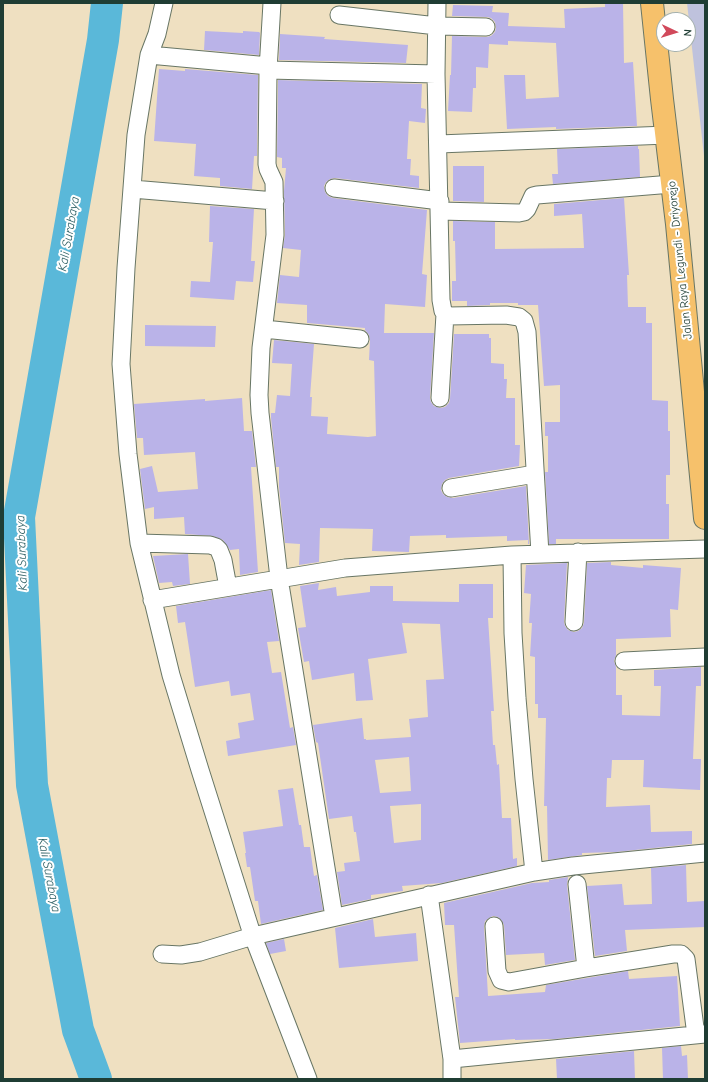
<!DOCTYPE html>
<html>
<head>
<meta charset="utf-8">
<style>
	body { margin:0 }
	#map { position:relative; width:708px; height:1082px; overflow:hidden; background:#efe0c1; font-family:"Comic Neue",sans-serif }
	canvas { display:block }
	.frame { position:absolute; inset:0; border:4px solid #1f3d34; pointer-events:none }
	.north { position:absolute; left:656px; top:12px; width:40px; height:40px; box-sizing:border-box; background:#fff; border:1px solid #a5b1ae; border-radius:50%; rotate:94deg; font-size:11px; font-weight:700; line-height:16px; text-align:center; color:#1f3d34 }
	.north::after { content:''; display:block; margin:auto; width:14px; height:18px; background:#d1495b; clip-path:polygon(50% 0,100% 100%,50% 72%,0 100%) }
</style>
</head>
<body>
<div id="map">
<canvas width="708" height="1082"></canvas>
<div class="frame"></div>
<div class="north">N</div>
</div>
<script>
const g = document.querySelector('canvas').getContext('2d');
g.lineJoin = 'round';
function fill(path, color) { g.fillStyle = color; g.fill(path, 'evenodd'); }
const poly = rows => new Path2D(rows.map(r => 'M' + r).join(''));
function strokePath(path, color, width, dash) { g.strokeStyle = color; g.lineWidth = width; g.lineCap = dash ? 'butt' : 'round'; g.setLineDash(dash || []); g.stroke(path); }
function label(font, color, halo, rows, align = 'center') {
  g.font = font + ' "Comic Neue",sans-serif'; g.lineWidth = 4; g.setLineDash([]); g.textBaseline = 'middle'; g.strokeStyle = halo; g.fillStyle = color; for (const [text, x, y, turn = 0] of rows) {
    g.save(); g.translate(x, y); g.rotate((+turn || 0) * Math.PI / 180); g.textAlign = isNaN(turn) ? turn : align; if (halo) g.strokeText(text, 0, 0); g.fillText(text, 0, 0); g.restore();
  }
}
const industrial = poly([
	[687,3,705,3,705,165]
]);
const river = poly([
	[96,1079,78,1030,32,785,19,517,103,40,107,3]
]);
const building = poly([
	[605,3,623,3,624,63,633,62,637,126,556,129,556,127,507,129,504,75,525,75,526,99,559,97,556,43,508,41,508,45,489,44,488,68,476,67,476,88,473,88,472,112,448,111,450,75,451,75,452,36,486,37,491,36,495,32,496,28,495,22,491,18,487,17,452,16,453,5,493,6,492,12,509,13,508,26,565,28,564,9,605,7],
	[205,31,243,33,243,31,259,32,260,33,259,55,204,50],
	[280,34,325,37,324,39,408,45,406,63,279,60],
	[159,69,185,71,185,69,258,75,257,156,254,156,252,189,220,186,220,178,194,176,196,144,154,141],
	[278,80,422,84,421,108,426,109,425,123,409,121,407,159,411,159,410,175,419,176,419,188,335,178,330,179,326,182,324,186,325,192,328,196,333,198,427,210,422,274,427,275,425,307,385,304,384,333,434,333,430,398,431,402,434,406,440,408,445,407,449,403,450,399,454,334,489,334,489,338,491,338,491,363,504,364,504,379,507,379,506,398,515,398,515,445,520,445,519,466,449,478,445,480,442,484,441,490,443,494,447,497,453,498,526,486,529,544,528,544,528,540,507,541,507,536,446,538,446,535,410,536,409,552,372,551,373,529,320,528,319,562,299,565,300,544,285,543,279,487,279,467,276,467,271,418,271,413,275,413,277,395,290,396,292,364,272,363,274,340,314,344,310,397,312,397,311,416,328,417,327,434,368,437,376,436,374,361,369,360,370,340,369,335,365,330,365,328,307,323,307,305,277,303,280,275,299,277,301,250,283,248,285,235,284,191,286,168,282,168,282,158,277,157],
	[638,146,638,149,639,149,640,177,553,184,552,174,558,174,557,149],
	[453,166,484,166,484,202,453,201],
	[624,198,629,275,627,275,628,307,646,307,646,323,652,323,652,400,668,401,668,431,670,431,670,475,666,475,666,504,669,504,669,539,556,539,556,544,549,544,545,472,548,472,548,436,545,436,545,422,560,422,560,385,544,386,538,305,518,305,518,303,490,303,490,305,467,306,467,301,452,301,452,281,456,281,455,241,453,241,453,221,495,222,495,249,584,248,582,214,554,216,554,204],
	[210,206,254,209,251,261,255,261,253,282,236,281,234,300,190,297,191,281,210,282,213,242,209,242],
	[145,325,216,326,215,347,145,346],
	[242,398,244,431,252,431,256,467,251,467,258,572,240,575,239,549,230,550,223,540,213,536,185,534,184,517,154,519,154,507,145,509,140,469,152,466,158,492,198,489,195,452,144,455,143,438,137,438,134,404,205,399,205,401],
	[188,554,190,584,173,586,172,582,159,583,153,556],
	[611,562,611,565,643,568,643,565,681,568,678,610,670,609,671,637,616,639,616,655,614,661,616,667,616,695,622,695,622,715,660,716,661,686,654,686,654,670,701,667,701,686,696,686,693,759,701,759,700,790,643,787,644,760,612,760,611,778,607,778,606,807,650,805,651,832,692,831,692,844,616,852,582,853,582,855,548,860,547,806,544,806,546,718,538,718,538,704,535,704,535,657,530,656,532,623,529,623,531,594,524,593,526,565,567,563,564,622,565,626,568,630,574,632,578,631,582,628,584,623,587,563],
	[319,583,318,590,336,587,337,596,370,592,370,586,393,586,393,601,459,602,459,584,493,584,493,618,488,618,494,711,491,711,493,745,495,745,497,765,499,764,502,818,511,818,513,859,517,858,517,866,442,883,402,886,403,891,371,895,371,899,342,905,337,872,345,871,344,863,360,861,356,832,354,832,352,816,329,819,318,743,316,742,313,725,362,718,364,739,366,739,366,740,411,737,409,719,428,717,426,680,444,679,440,624,402,623,407,653,368,659,373,700,356,701,354,673,312,680,309,661,304,662,298,628,306,627,300,586],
	[409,757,411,791,380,793,375,760],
	[421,804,421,840,394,843,390,806],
	[271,590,279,641,267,642,272,673,281,672,290,728,293,727,296,745,228,756,226,741,240,738,238,723,254,720,250,693,231,696,229,681,195,687,185,622,178,623,176,606],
	[293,788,299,825,301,825,304,847,310,847,314,876,317,875,323,910,261,924,258,901,255,901,250,867,247,867,245,853,246,853,243,832,283,826,278,790],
	[686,865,687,902,705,901,705,927,625,930,627,951,595,956,587,886,622,884,624,905,652,904,651,868],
	[568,877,567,885,575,960,545,965,544,953,506,955,504,925,502,921,498,917,493,916,489,918,485,921,484,927,488,996,545,992,546,985,628,971,629,979,677,976,680,1026,555,1039,515,1040,515,1039,460,1043,455,997,459,997,454,925,445,925,444,903,532,883,549,882,549,880],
	[373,919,375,937,416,933,418,961,339,968,335,928],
	[284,939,286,951,270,954,266,943],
	[681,1046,682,1056,687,1055,688,1079,663,1079,662,1048],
	[634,1051,635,1079,557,1079,556,1059]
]);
const minor = poly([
	[164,3,157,34,149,55,136,135,126,268,121,364,128,454,139,543,171,675,200,770,251,931,308,1079],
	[272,3,268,70,267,164,268,169,274,182,275,235,261,348,259,395,260,413,279,578,334,917],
	[437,3,436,74,441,300,443,311,448,316,506,315,519,317,524,321,527,332,540,554],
	[339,15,437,26,486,27],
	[149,55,269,66],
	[268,70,436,74],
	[439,144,667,135],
	[334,188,440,201],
	[132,189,275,201],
	[440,211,519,213,524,212,527,209,533,196,537,195,672,184],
	[264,329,360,339],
	[440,398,445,314],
	[451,488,535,474],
	[139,543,210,545,216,547,219,550,223,560,228,587],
	[512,555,513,633,517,698,524,779,534,872],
	[152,600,345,568,512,555,705,549],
	[574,622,578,552],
	[624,661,705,657],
	[577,884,586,968],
	[429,895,452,1059,452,1079],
	[494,926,497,971,501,980,509,982,586,968,673,954,681,954,686,959,696,1035],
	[162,954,181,955,200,952,253,936,534,872,573,866,705,853],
	[452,1059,705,1034]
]);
const major = poly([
	[652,3,662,99,677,224,705,518]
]);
const streetNames = [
	["Jalan Raya Legundi - Driyorejo",680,260,-96]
];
const waterNames = [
	["Kali Surabaya",69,234,-80],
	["Kali Surabaya",22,553,-92],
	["Kali Surabaya",49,875,79]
];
fill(industrial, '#bfc2dd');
strokePath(river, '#5ab8d9', 32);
fill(building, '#bab3e8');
strokePath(minor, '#687665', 19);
strokePath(major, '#687665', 24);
strokePath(minor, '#fff', 17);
strokePath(major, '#f6c16b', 22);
label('12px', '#1f3d34', '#fff', streetNames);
label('italic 13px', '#316266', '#fff', waterNames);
</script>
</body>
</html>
